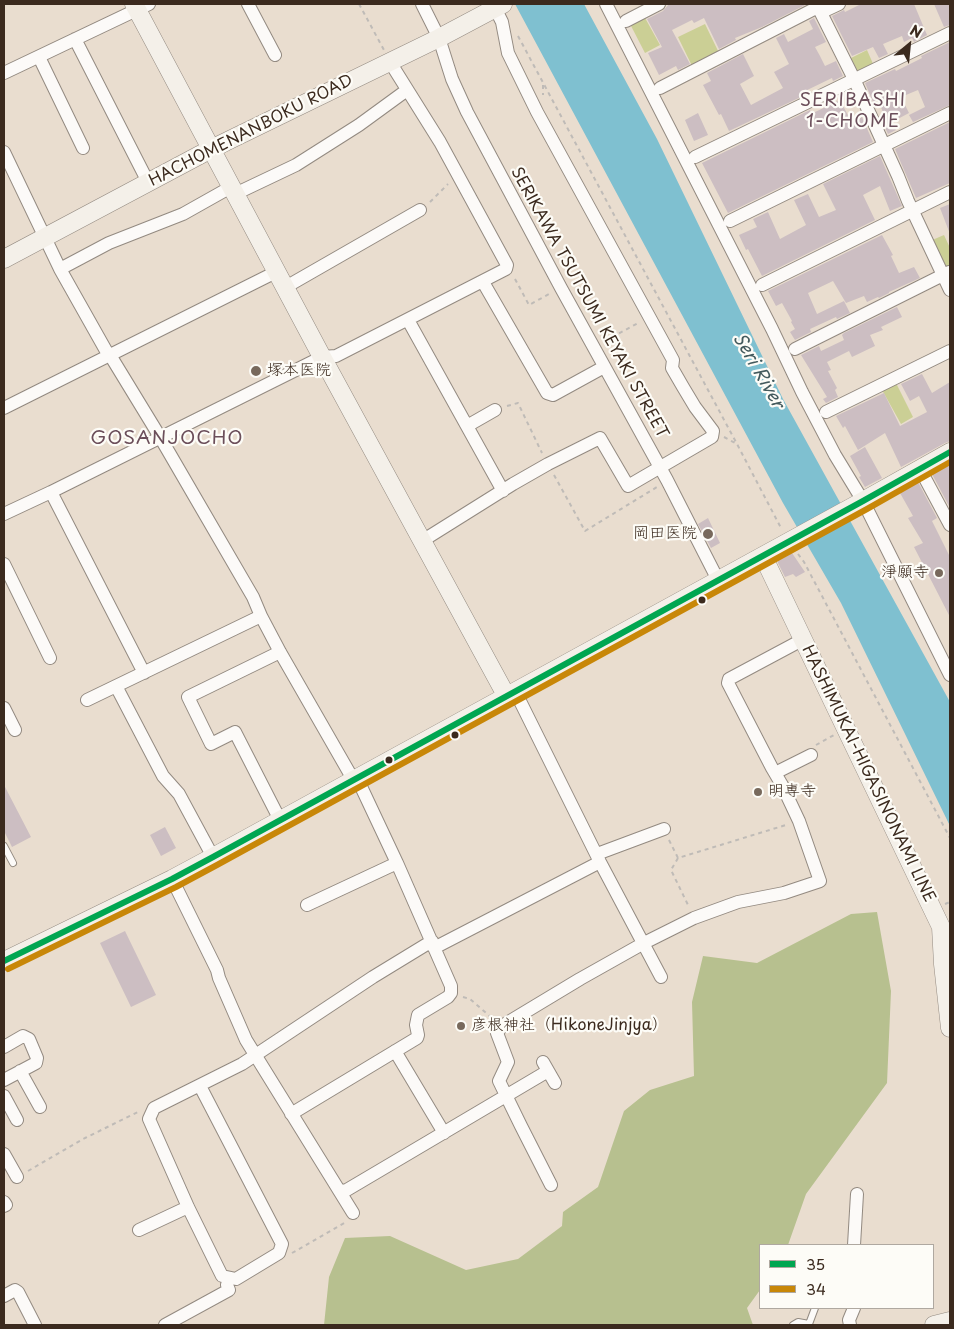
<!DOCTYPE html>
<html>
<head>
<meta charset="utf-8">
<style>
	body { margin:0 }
	#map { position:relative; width:954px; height:1329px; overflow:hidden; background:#e9ddcf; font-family:"Playpen Sans",sans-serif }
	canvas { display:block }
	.frame { position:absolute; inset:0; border:5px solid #3b2a1e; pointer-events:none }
	.legend { position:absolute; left:759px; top:1244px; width:175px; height:65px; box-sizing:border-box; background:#fdfcf7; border:1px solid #afa8a0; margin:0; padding:6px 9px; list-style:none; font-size:15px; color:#3b2a1e }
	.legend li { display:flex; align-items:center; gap:10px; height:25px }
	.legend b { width:25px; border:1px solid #afa8a0 }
	.north { position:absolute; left:884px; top:20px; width:50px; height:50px; -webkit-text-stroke:4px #fdfcf7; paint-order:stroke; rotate:28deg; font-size:14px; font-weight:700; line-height:20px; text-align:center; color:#3b2a1e }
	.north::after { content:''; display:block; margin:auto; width:18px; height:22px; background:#3b2a1e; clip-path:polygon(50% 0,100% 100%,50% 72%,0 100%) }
</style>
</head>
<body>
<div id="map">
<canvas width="954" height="1329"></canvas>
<div class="frame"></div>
<ul class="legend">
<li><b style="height:6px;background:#00a651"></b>35</li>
<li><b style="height:6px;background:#c88708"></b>34</li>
</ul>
<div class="north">N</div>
</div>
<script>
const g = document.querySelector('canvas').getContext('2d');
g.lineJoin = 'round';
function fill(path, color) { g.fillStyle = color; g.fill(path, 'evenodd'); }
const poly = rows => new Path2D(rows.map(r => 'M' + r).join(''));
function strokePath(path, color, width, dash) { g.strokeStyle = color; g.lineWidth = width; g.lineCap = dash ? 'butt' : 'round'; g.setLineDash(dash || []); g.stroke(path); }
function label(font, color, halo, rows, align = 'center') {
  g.font = font + ' "Playpen Sans","Klee One",sans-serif'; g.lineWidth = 4.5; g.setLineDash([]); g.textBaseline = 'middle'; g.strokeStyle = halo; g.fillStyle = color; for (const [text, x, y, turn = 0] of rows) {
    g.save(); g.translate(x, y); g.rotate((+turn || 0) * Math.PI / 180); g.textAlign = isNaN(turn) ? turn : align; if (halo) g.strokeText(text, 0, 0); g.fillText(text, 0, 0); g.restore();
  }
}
const green = poly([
	[644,16,660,45,645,53,629,22],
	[705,24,720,55,693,68,678,37],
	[867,50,874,66,856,76,847,60],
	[944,235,950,248,950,269,946,271,930,241],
	[895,381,913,417,901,424,881,388]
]);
const forest = poly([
	[877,912,891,991,887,1083,806,1194,788,1245,760,1245,760,1290,747,1308,753,1325,324,1325,329,1277,345,1238,390,1236,466,1270,518,1259,562,1226,563,1212,598,1187,624,1111,650,1090,694,1076,692,1002,703,956,757,963,851,914]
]);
const water = poly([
	[515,4,584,4,657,139,783,399,950,702,950,826,841,603,783,503]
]);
const building = poly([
	[669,4,807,4,762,27,735,38,736,40,719,49,704,18,694,23,692,20,672,30,690,64,678,70,676,66,659,75,648,53,662,47,647,19,663,11],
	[861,4,914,4,927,35,914,42,912,38,904,42,902,36,883,44,888,54,879,58,873,47,852,56,832,16,844,10,845,12],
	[934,4,949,4,950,8,950,25,944,27],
	[814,18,826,42,815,47,820,56,825,66,836,61,843,76,833,81,832,78,801,93,803,96,729,131,721,114,719,115,703,85,711,81,707,73,743,54,754,76,740,84,751,105,783,88,774,72,789,64,776,38,784,34,788,42,813,29,809,21],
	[950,42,950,105,913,122,909,115,925,107,918,90,901,97,909,113,892,122,896,130,888,134,881,119,885,117,878,100,873,102,865,83,895,69,896,71,922,58,921,56],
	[840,100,852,123,862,117,873,142,728,213,702,163,810,110,811,114],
	[698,113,708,135,694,141,685,120],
	[950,122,950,183,916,198,895,149],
	[880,156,902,206,890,211,880,186,863,195,875,220,762,276,748,249,746,250,739,235,757,227,753,219,768,212,780,239,806,225,794,200,808,194,819,217,836,210,823,184],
	[950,204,950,234,940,208],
	[882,235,893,255,891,256,899,273,914,267,920,278,889,292,889,293,879,298,878,297,867,302,864,296,846,303,833,281,808,293,817,314,844,301,850,313,837,319,836,317,810,329,811,332,795,340,790,332,795,329,791,322,792,321,782,303,776,306,768,291],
	[897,307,902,317,881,327,883,330,870,335,875,346,852,357,849,351,827,362,831,370,828,371,837,388,835,390,838,397,826,403,823,399,827,397,801,355,819,346,821,351,844,340,842,335,844,333],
	[922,374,932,393,950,382,950,441,945,443,901,467,885,433,858,450,845,426,843,428,836,416,884,393,900,426,927,412,919,396,910,401,901,384],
	[865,447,882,478,865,487,859,477,861,476,850,456],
	[950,464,950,508,932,474],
	[918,482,937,518,932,521,950,557,950,617,914,547,923,543,908,518,913,516,900,493,888,499],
	[708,518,720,543,711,548,698,524],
	[792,553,805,572,796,577,793,574,785,577,778,563,778,561],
	[4,785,31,837,12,847,4,831],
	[165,827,176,848,161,856,150,835],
	[125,931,156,995,131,1007,100,943]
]);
const path = poly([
	[359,4,384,50],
	[518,36,737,444,781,528],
	[543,85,543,95],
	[430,202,448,184],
	[515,279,529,305,551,293],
	[605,341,638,323],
	[507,406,518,403,542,453],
	[724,437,735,443],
	[554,475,585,531,657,487],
	[798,554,804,562,950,838],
	[816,745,834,735],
	[669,840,678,858,786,825],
	[678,858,671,870,689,907],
	[945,904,950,902],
	[463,997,470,999,493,1019],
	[28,1171,85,1138,138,1112],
	[292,1253,346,1222]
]);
const lane = poly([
	[4,846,13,863],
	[793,1325,798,1322,809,1324,815,1308]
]);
const street = poly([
	[248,4,275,55],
	[422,4,439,38,452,79,467,112,561,288,667,480,718,580],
	[606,4,772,329,802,392,835,455,863,501,950,675],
	[819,4,822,12,821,13,854,79,898,176,908,201,950,290],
	[822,12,839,4],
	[626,21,659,4],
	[75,39,148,182],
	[39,57,83,148],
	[4,73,149,4],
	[660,88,820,6],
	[4,152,60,269,109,356],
	[695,157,950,33],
	[235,194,296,165,359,125,407,90],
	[730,221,950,113],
	[60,269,109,243,183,214,231,187],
	[483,282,547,393,553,395,604,367],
	[762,285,950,192],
	[284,288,420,210],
	[408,320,503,491],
	[795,349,949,272],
	[110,355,160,437,253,597,261,616,280,652,350,774,357,778,397,863,451,986,451,993,448,997,418,1015,416,1025,418,1035,417,1038,291,1114],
	[4,408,276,272],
	[826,412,950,351],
	[467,426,495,410],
	[920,469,950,525],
	[51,492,144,673],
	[4,514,51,492,322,357,336,356,506,269,507,265,440,142,390,62],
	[422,541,513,484,548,464,600,438,628,486,712,437,713,431,695,407,683,387,672,368,673,360,537,112,508,53,502,22,495,8],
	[4,564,50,658],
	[116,686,163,776,179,794,213,857],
	[507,697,519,699,600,862,661,977],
	[87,700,261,616],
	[4,708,15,730],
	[775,773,811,755],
	[280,820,235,732,211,744,188,697,280,652],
	[597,854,664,829],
	[172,879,217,970,219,978,246,1040,353,1213],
	[307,905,397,863],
	[434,948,600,862],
	[4,1047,23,1036,29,1039,37,1058,36,1063,4,1080],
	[395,1051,444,1133],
	[543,1062,555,1083],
	[20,1071,40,1107],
	[200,1086,282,1244,279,1253,236,1279,222,1276,188,1207,149,1119,154,1108,242,1064,373,977,432,941],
	[4,1096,17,1120],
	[4,1154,17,1177],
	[551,1185,521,1126,499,1081,508,1062,497,1033,502,1026,580,979,644,943,694,918,738,902,784,893,820,881,799,821,782,785,772,768,728,683,729,679,802,640],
	[339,1190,345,1191,548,1071],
	[4,1202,6,1205,4,1206],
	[139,1230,188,1207],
	[854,1245,857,1194],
	[4,1296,15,1290,18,1292,35,1325],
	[165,1325,229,1290,227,1285,229,1278],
	[850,1325,849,1320,854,1308]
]);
const secondary = poly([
	[134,4,322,357,507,697],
	[4,259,211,149,439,38,503,4],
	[763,556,941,927,943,964,950,1028],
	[4,961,172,879,213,857,863,501,950,452],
	[934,1325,950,1321]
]);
const bus1 = poly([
	[4,961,172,879,213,857,863,501,950,452]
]);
const bus2 = poly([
	[8,969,176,887,217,865,867,509,950,462]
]);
const markers = [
	[256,371,6,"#78695c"],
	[708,534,6,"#78695c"],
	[939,573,5,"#78695c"],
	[702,600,4.5,"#3b2a1e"],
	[455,735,4.5,"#3b2a1e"],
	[389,760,4.5,"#3b2a1e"],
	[758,792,5,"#78695c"],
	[461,1026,5,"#78695c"]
];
const streetNames = [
	["HACHOMENANBOKU ROAD",251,131,-27],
	["SERIKAWA TSUTSUMI KEYAKI STREET",589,303,61],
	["HASHIMUKAI-HIGASINONAMI LINE",868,774,64]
];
const poiNames = [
	["塚本医院",267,371],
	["岡田医院",697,534,"right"],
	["淨願寺",929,573,"right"],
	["明専寺",768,792],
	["彦根神社（HikoneJinjya）",471,1026]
];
const neighbourhoodNames = [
	["SERIBASHI",853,101],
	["1-CHOME",853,122]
];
const waterNames = [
	["Seri River",758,371,60]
];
const quarterNames = [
	["GOSANJOCHO",167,439]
];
fill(green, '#cbcf95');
fill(forest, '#b7c08f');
fill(water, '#7fc0d0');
fill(building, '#ccbec2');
strokePath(lane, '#938a81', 8);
strokePath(street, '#938a81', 14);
strokePath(secondary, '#938a81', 19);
strokePath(path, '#bfbbb7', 2, [4, 4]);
strokePath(lane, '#fcfaf8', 6);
strokePath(street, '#fcfaf8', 12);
strokePath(secondary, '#f4f0e9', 18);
strokePath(bus1, '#00a651', 6);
strokePath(bus2, '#c88708', 6);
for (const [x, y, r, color] of markers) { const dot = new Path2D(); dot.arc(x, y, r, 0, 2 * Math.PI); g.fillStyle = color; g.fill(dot); strokePath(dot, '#fdfcf7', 2); }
label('16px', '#3b2a1e', '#fdfcf7', streetNames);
label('16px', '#3b2a1e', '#fdfcf7', poiNames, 'left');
g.letterSpacing = '1px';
label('18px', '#6b4e5a', '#fdfcf7', neighbourhoodNames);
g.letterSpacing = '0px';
label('italic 18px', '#435a5d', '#fdfcf7', waterNames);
g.letterSpacing = '1px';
label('19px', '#6b4e5a', '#fdfcf7', quarterNames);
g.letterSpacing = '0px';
</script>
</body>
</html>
